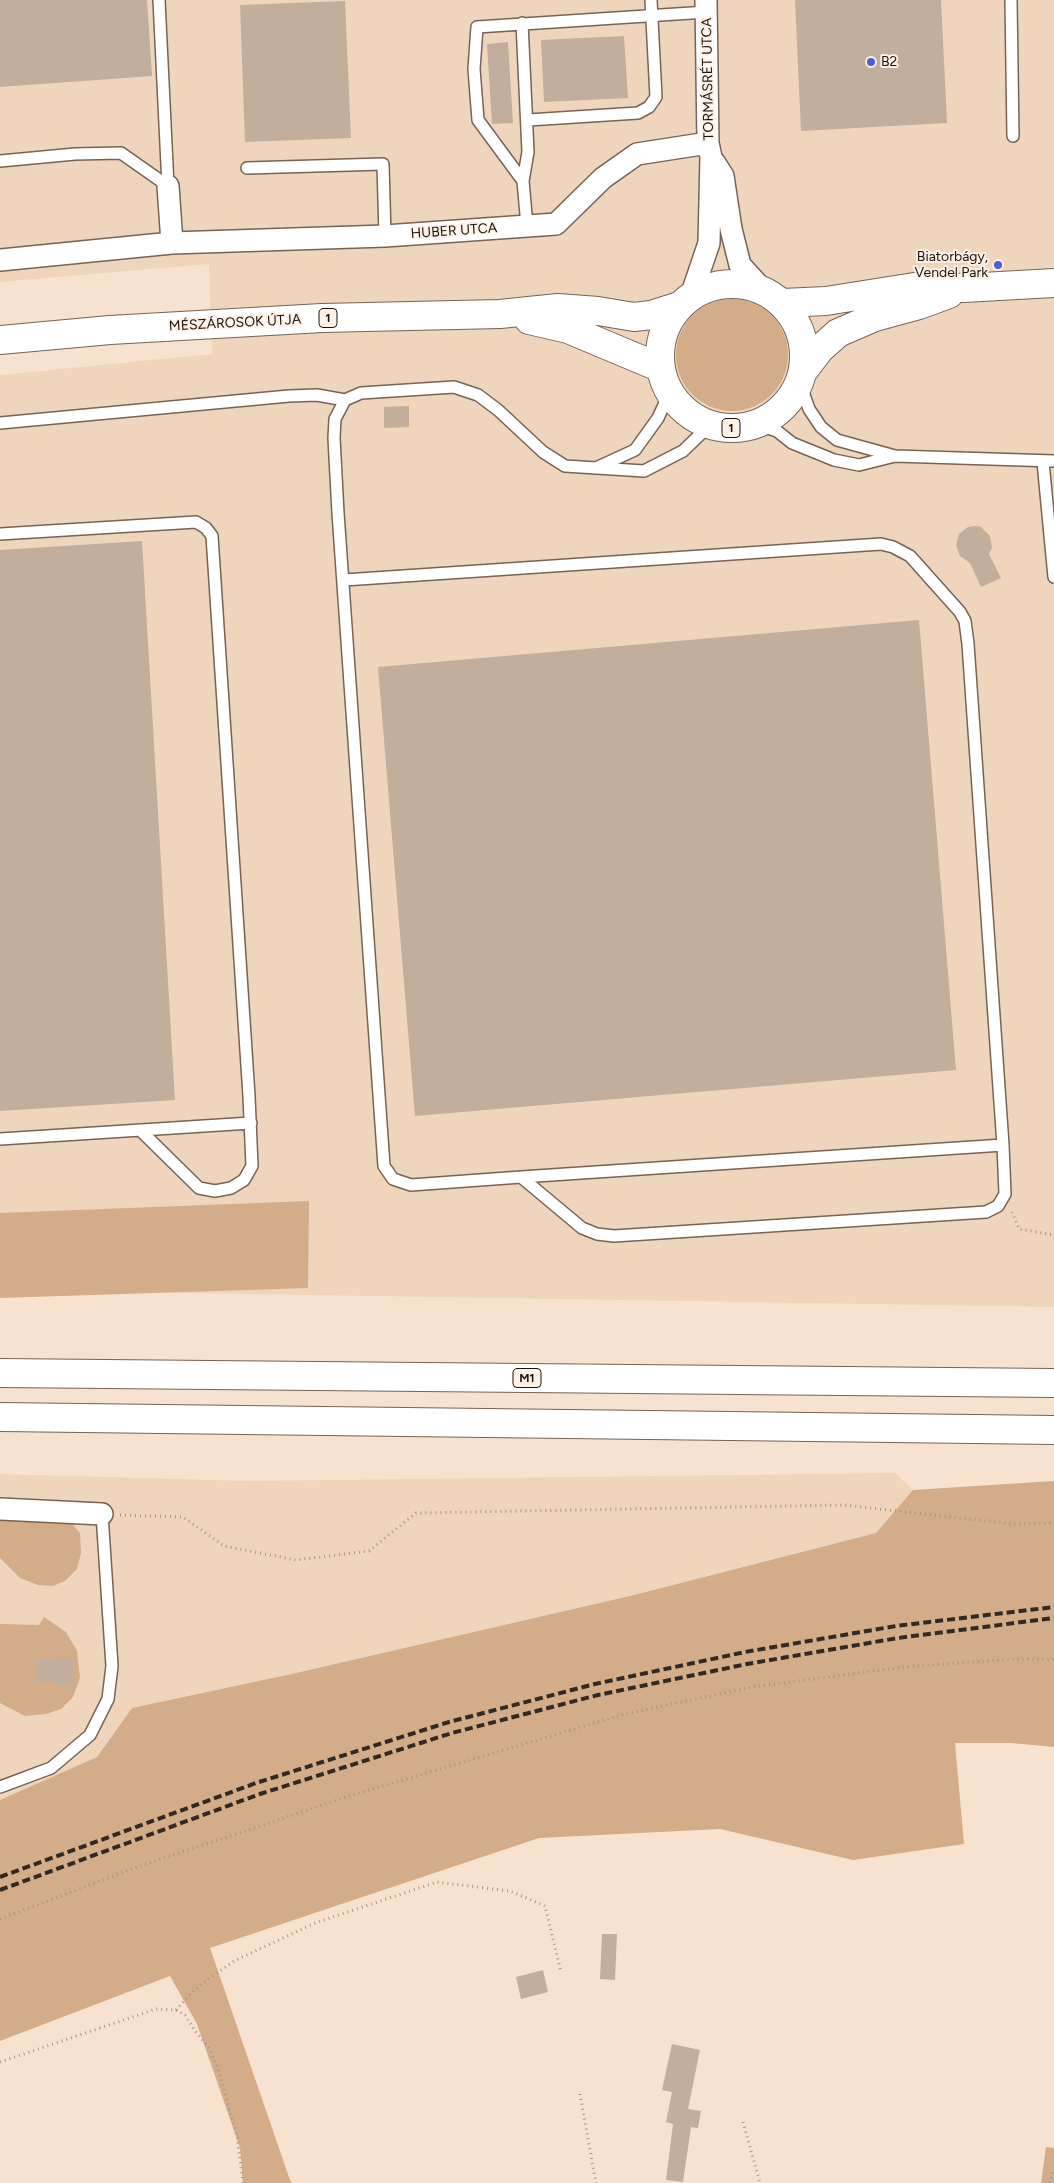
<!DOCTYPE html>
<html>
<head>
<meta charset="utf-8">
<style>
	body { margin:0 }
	canvas { display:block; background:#f7e2d0 }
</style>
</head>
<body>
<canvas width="1054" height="2183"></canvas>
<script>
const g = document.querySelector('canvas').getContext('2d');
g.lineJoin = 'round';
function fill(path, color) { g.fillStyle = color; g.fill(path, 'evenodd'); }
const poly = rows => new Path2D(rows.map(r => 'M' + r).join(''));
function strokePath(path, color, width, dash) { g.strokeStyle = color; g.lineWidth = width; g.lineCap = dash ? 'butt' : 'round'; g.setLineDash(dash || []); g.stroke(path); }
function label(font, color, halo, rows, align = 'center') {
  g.font = font + ' Figtree,sans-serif'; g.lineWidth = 4; g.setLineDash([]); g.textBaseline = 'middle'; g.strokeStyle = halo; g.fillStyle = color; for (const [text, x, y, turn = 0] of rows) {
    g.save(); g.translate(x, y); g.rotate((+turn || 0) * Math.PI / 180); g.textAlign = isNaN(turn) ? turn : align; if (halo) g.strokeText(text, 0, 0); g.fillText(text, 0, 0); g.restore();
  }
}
const built = poly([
	[0,0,1054,0,1054,1307,0,1290,0,375,212,354,209,264,0,282],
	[895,1473,913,1490,876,1533,634,1595,296,1673,132,1708,97,1757,0,1800,0,1474,250,1481]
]);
const green = poly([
	'676 355a56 56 0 1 1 112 0a56 56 0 1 1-112 0Z',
	[309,1201,308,1288,0,1298,0,1213],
	[1054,1481,1054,1747,1011,1743,955,1743,964,1844,853,1860,720,1829,539,1838,210,1948,290,2180,292,2183,243,2183,240,2148,197,2024,170,1976,0,2041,0,1800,97,1757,132,1708,296,1673,634,1595,876,1533,913,1490],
	[0,1514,66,1517,80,1533,81,1553,77,1569,65,1581,53,1586,38,1585,20,1578,0,1558],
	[44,1617,66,1632,77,1651,80,1678,73,1697,61,1709,46,1714,25,1716,0,1703,0,1624,39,1625],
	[1046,2147,1054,2148,1054,2183,1041,2183]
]);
const building = poly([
	[0,0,147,0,152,76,0,87],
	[795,0,941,0,947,123,801,131],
	[345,1,351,138,245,142,240,5],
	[624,36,628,98,544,102,541,40],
	[508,42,513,123,492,124,487,44],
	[409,406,409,427,384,428,384,407],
	[975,526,981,527,990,536,992,548,989,554,1001,578,981,587,970,563,960,556,956,545,959,534,968,527],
	[142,541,175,1100,0,1111,0,550],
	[919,620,956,1070,415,1116,378,667],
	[54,1657,73,1657,73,1686,54,1685,54,1682,36,1682,36,1660,54,1660],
	[602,1934,617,1934,615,1980,600,1979],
	[543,1970,548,1992,521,1999,516,1977],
	[672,2044,700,2050,688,2109,701,2111,698,2128,691,2127,683,2182,666,2180,673,2124,666,2122,672,2092,662,2090]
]);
const path = poly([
	[1012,1212,1019,1229,1054,1235],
	[120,1515,183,1517,224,1546,296,1560,369,1551,416,1513,844,1505,1014,1524,1054,1523],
	[0,1919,129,1870,349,1796,625,1714,752,1687,904,1667,1014,1659,1054,1659],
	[176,2010,194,1990,234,1961,315,1923,437,1882,510,1891,545,1906,561,1972],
	[0,2062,156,2009,176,2010,185,2015,195,2031,210,2049,219,2072,237,2136,243,2183],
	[580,2094,596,2183],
	[743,2122,760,2183],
	[1050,2183,1054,2169]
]);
const lane = poly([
	[159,0,168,186],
	[1011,0,1013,136],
	[522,23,528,152,523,181],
	[528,120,638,113,649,107,656,97,651,0],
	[0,161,75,154,121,153,168,186],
	[247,168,383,164,385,236],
	[527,226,523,181,478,120,474,69,477,27,707,12],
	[800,383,809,409,821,427,837,440,895,456,1054,461],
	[0,423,289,396,317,395,345,400],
	[756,424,777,431,792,443,834,460,859,465,895,456],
	[1043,462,1054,577],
	[598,467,635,450,658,418,670,392],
	[0,534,196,522,206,528,212,536,249,1096,252,1166,244,1180,231,1188,215,1191,199,1188,140,1130],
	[344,580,881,544,893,547,910,556,960,612,965,621,968,644,1003,1145],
	[0,1139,251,1123],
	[521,1177,582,1228,597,1234,614,1236,986,1212,998,1206,1005,1194,1003,1145,521,1177,411,1185,393,1179,384,1166,338,513,334,438,335,419,345,400,361,393,454,387,478,395,498,410,543,452,565,466,644,471,683,451,710,425],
	[0,1787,51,1768,90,1735,108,1699,112,1666,102,1514]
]);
const street = poly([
	[714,162,723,176,731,229,740,265,762,289],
	[168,186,172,243],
	[0,260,172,243,385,236,556,224,603,178,637,154,708,143],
	[691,296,709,243,711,157,708,143,706,0],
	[0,1509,102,1514]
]);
const primary = poly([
	'660 356a72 72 0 1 1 144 0a72 72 0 1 1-144 0Z',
	[783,303,826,301,914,287,964,288,1054,283],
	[529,320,568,329,661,368],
	[0,340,110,330,322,318,500,314,558,308,598,311,634,317,651,315,679,306],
	[804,370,820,349,838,333,875,317,919,305,949,294]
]);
const highway = poly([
	[0,1373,1054,1383],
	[0,1417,1054,1430]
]);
const rail = poly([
	[0,1877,256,1783,449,1722,595,1684,745,1652,896,1626,1054,1607],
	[0,1890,260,1794,452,1733,598,1695,747,1664,898,1638,1054,1618]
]);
const markers = [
	[871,62,5,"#4e5fd4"],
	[998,265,5,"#4e5fd4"]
];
const shields = [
	[328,318,18],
	[731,428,18],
	[527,1378,28]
];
const shieldNames = [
	["1",328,318],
	["1",731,428],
	["M1",527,1378]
];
const poiNames = [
	["B2",881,62],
	["Biatorbágy,",988,257,"right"],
	["Vendel Park",988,273,"right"]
];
const streetNames = [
	["TORMÁSRÉT UTCA",708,79,-91],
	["HUBER UTCA",454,231,-4],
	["MÉSZÁROSOK ÚTJA",235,323,-3]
];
fill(built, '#f0d5bd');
fill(green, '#d3ac89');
fill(building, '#c2ae9d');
strokePath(lane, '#766354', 14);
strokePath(street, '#766354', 24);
strokePath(primary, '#766354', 30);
strokePath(highway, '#766354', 30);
strokePath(path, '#a59587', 3, [1, 4]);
strokePath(lane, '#fff', 11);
strokePath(street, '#fff', 21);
strokePath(primary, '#fff', 28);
strokePath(highway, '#fff', 28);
strokePath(rail, '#332922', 4, [8, 4]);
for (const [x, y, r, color] of markers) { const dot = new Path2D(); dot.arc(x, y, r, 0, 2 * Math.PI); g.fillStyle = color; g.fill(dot); strokePath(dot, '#fef1e6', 2); }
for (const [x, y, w] of shields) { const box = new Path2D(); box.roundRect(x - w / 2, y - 9.5, w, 19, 4); g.fillStyle = '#fef1e6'; g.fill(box); strokePath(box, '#1b130d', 1); }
label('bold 12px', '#1b130d', null, shieldNames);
label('14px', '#1b130d', '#fef1e6', poiNames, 'left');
label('14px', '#1b130d', '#fef1e6', streetNames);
</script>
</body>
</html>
